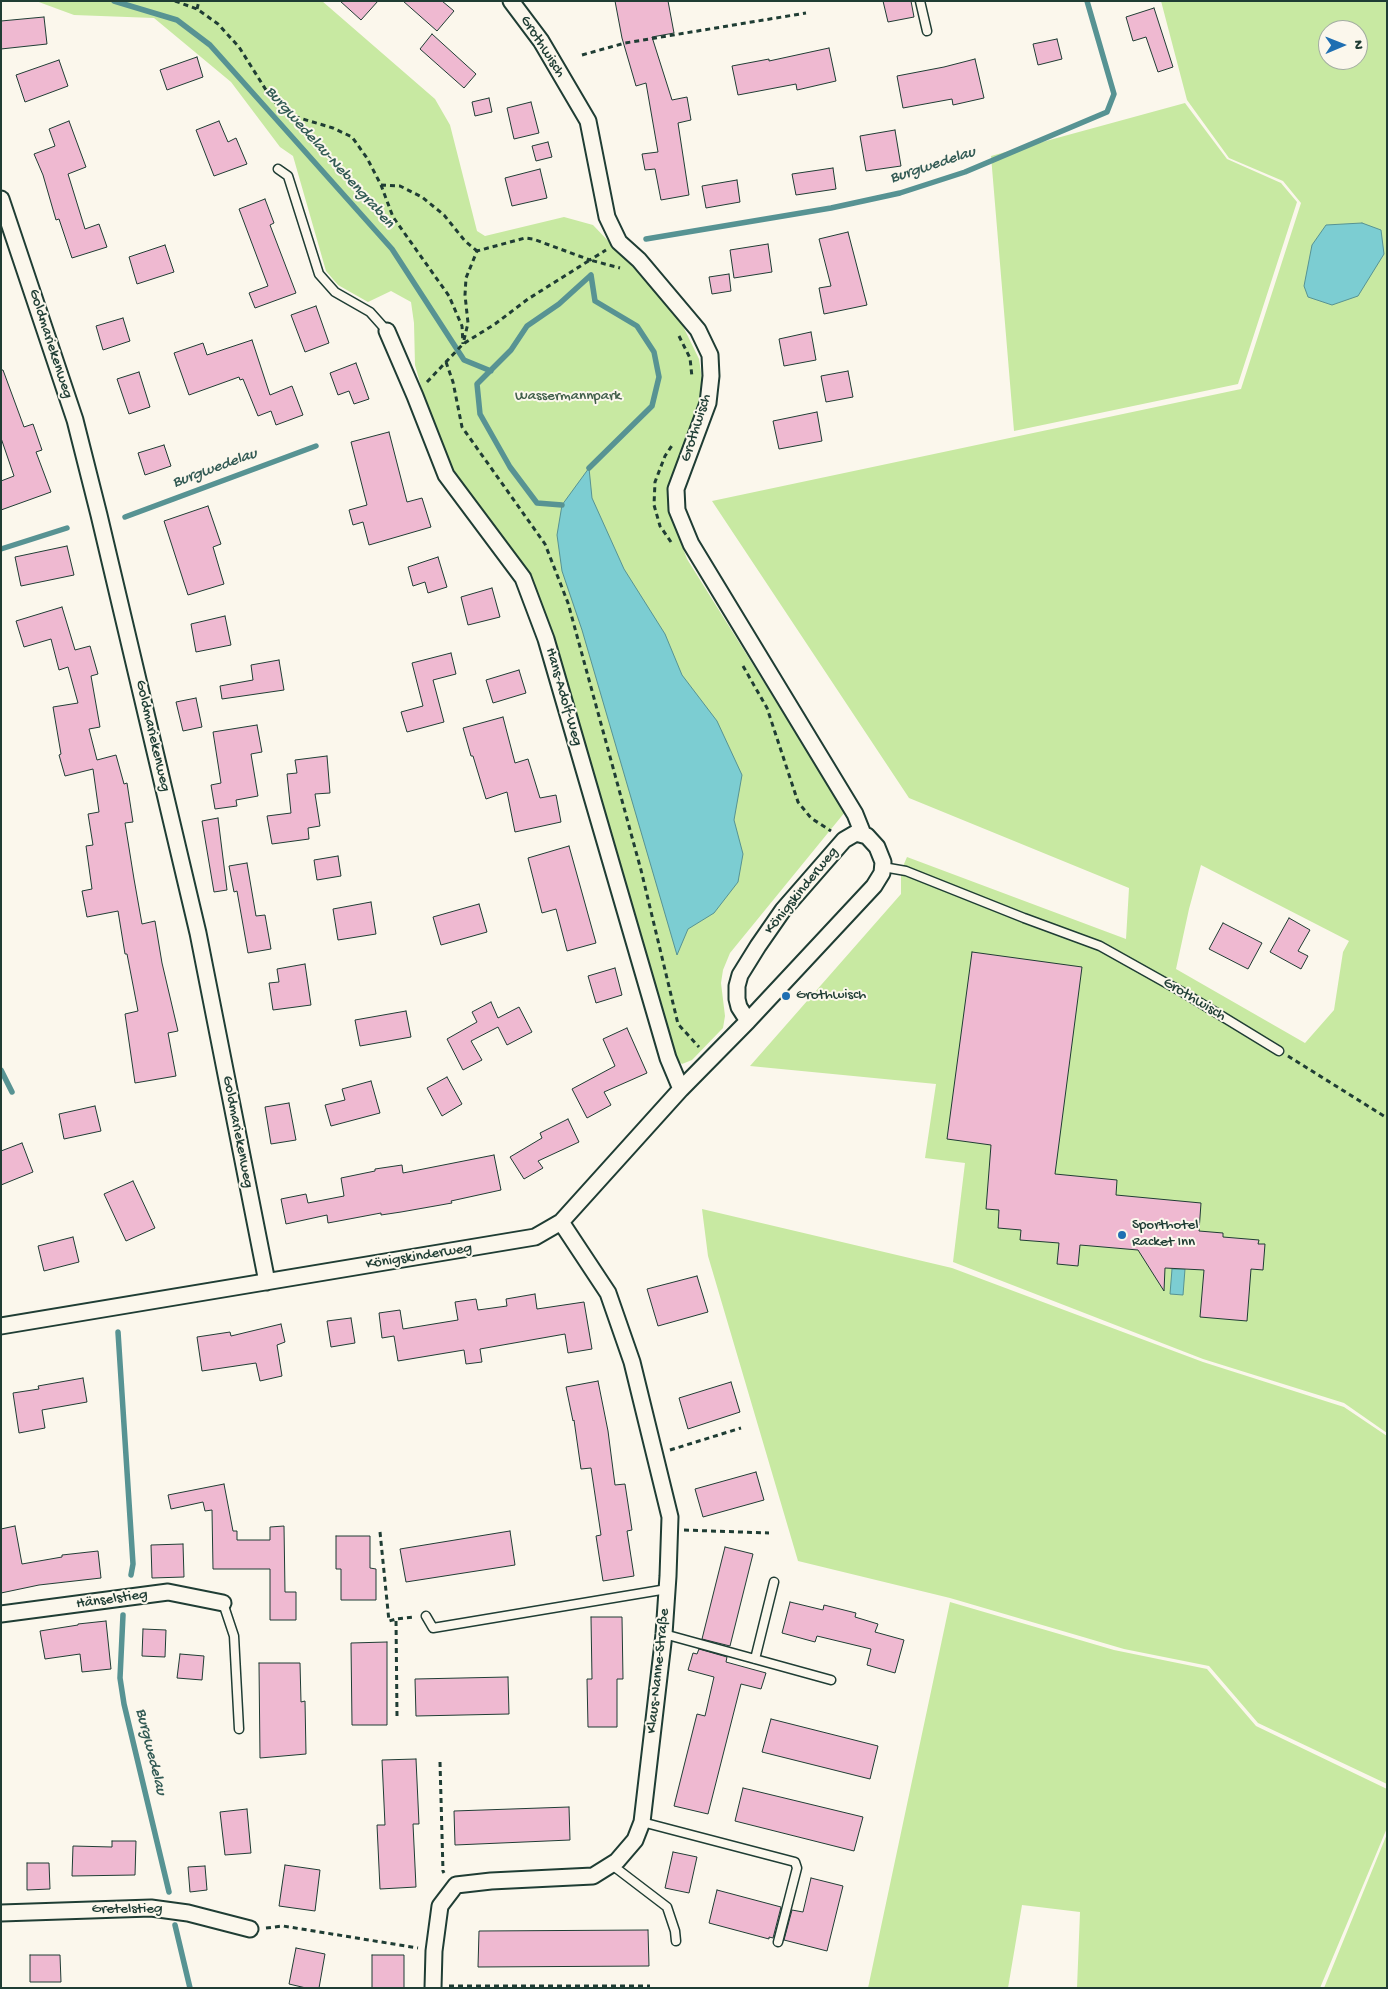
<!DOCTYPE html>
<html>
<head>
<meta charset="utf-8">
<style>
	body { margin:0 }
	#map { position:relative; width:1388px; height:1989px; overflow:hidden; background:#fbf7ec; font-family:"Gochi Hand",sans-serif }
	canvas { display:block }
	.frame { position:absolute; inset:0; border:2px solid #1f3d34; pointer-events:none }
	.north { position:absolute; left:1318px; top:20px; width:50px; height:50px; box-sizing:border-box; background:#fbf7ec; border:1px solid #a3ada2; border-radius:50%; rotate:89deg; font-size:14px; font-weight:700; line-height:20px; text-align:center; color:#1f3d34 }
	.north::after { content:''; display:block; margin:auto; width:18px; height:22px; background:#1f6fb2; clip-path:polygon(50% 0,100% 100%,50% 72%,0 100%) }
</style>
</head>
<body>
<div id="map">
<canvas width="1388" height="1989"></canvas>
<div class="frame"></div>
<div class="north">N</div>
</div>
<script>
const g = document.querySelector('canvas').getContext('2d');
g.lineJoin = 'round';
function fill(path, color) { g.fillStyle = color; g.fill(path, 'evenodd'); }
const poly = rows => new Path2D(rows.map(r => 'M' + r).join(''));
function strokePath(path, color, width, dash) { g.strokeStyle = color; g.lineWidth = width; g.lineCap = dash ? 'butt' : 'round'; g.setLineDash(dash || []); g.stroke(path); }
function label(font, color, halo, rows, align = 'center') {
  g.font = font + ' "Gochi Hand",sans-serif'; g.lineWidth = 4; g.setLineDash([]); g.textBaseline = 'middle'; g.strokeStyle = halo; g.fillStyle = color; for (const [text, x, y, turn = 0] of rows) {
    g.save(); g.translate(x, y); g.rotate((+turn || 0) * Math.PI / 180); g.textAlign = isNaN(turn) ? turn : align; if (halo) g.strokeText(text, 0, 0); g.fillText(text, 0, 0); g.restore();
  }
}
const green = poly([
	[36,1,322,1,435,99,450,125,477,231,485,236,564,217,593,225,633,267,680,320,699,359,704,392,703,441,675,494,673,521,687,559,845,812,730,953,723,970,721,983,725,1016,723,1028,692,1060,682,1064,673,1056,597,784,529,579,453,469,424,397,415,365,414,323,411,302,391,291,368,302,338,285,326,271,293,156,280,147,231,82,154,18,74,15],
	[1161,1,1387,1,1387,1433,1344,1403,1203,1359,953,1262,965,1163,925,1158,936,1084,750,1066,901,894,901,871,907,857,1126,939,1129,888,909,798,712,501,1241,389,1301,203,1283,181,1229,158,1187,100],
	[1328,30,1358,30,1358,60,1328,60],
	[1201,865,1349,941,1343,952,1334,1010,1305,1043,1176,969,1189,909],
	[1185,103,1227,159,1281,183,1297,202,1238,384,1014,431,991,156],
	[702,1209,952,1268,1203,1362,1344,1407,1387,1436,1387,1784,1258,1723,1209,1666,1124,1649,950,1598,798,1561,708,1256],
	[950,1602,1114,1650,1207,1669,1256,1726,1387,1789,1387,1828,1320,1988,1077,1988,1080,1912,1022,1905,1008,1988,868,1988],
	[1387,1834,1387,1988,1324,1988]
]);
const water = poly([
	[1362,223,1381,230,1384,254,1358,296,1332,305,1308,297,1304,286,1312,245,1326,225,1362,223],
	[589,468,592,498,624,569,665,634,682,675,717,721,742,775,734,820,743,854,738,882,714,913,688,929,677,955,582,630,562,571,557,535,562,505,589,468],
	[1172,1269,1185,1269,1183,1295,1170,1294,1172,1269]
]);
const stream = poly([
	[114,1,177,20,210,45,392,249,464,360,491,371],
	[646,239,831,208,900,193,965,172,1107,112,1114,94,1087,1],
	[589,468,652,406,659,377,654,352,637,326,595,301,591,275],
	[562,505,537,503,510,467,480,414,477,384,511,350,527,326,559,304,591,275],
	[125,517,316,446],
	[1,549,67,528],
	[1,1070,12,1092],
	[118,1332,133,1564,131,1575],
	[123,1615,120,1678,124,1704,169,1892],
	[175,1925,190,1988]
]);
const building = poly([
	[340,1,378,1,361,20,340,1],
	[403,1,442,1,454,11,437,31,403,1],
	[615,1,668,1,674,33,652,37,672,100,687,97,691,120,678,123,689,195,661,200,655,169,645,170,642,154,658,152,646,83,636,86,622,38,615,1],
	[883,1,911,1,914,17,888,22,883,1],
	[1154,8,1173,67,1158,72,1146,37,1133,41,1126,17,1154,8],
	[44,17,47,44,1,49,1,21,44,17],
	[432,34,476,74,464,88,420,49,432,34],
	[1057,39,1062,59,1038,65,1033,44,1057,39],
	[829,48,836,81,797,90,796,84,738,95,732,66,769,59,769,61,829,48],
	[197,57,203,77,167,90,160,70,197,57],
	[975,59,984,98,953,105,952,99,903,108,897,76,944,67,975,59],
	[59,60,68,86,25,102,16,75,59,60],
	[489,98,492,112,475,116,472,102,489,98],
	[531,102,539,133,514,139,507,108,531,102],
	[69,121,86,167,68,174,85,229,99,224,107,247,72,258,59,219,56,220,43,175,34,154,55,146,49,129,69,121],
	[219,121,228,142,236,138,247,164,214,176,196,130,219,121],
	[895,130,901,166,866,171,860,136,895,130],
	[548,142,552,157,536,161,532,146,548,142],
	[833,168,836,189,796,195,792,174,833,168],
	[540,169,547,198,512,206,505,178,540,169],
	[737,180,740,202,706,208,702,186,737,180],
	[265,199,274,223,270,225,296,293,255,308,249,293,268,286,239,209,265,199],
	[848,232,867,305,824,314,819,288,831,286,819,239,848,232],
	[768,244,772,272,734,278,730,250,768,244],
	[165,245,174,272,137,284,129,257,165,245],
	[729,274,731,291,712,294,709,277,729,274],
	[316,306,329,343,305,352,291,315,316,306],
	[123,318,130,341,103,350,96,326,123,318],
	[811,332,816,360,784,366,779,339,811,332],
	[252,340,270,395,292,386,303,415,276,425,271,411,258,416,243,379,240,380,239,377,189,395,174,353,203,343,207,355,252,340],
	[356,363,369,399,354,404,349,391,338,395,330,373,356,363],
	[1,370,3,370,24,427,33,424,42,450,36,452,51,492,1,510,1,481,14,476,1,438,1,370],
	[848,371,853,397,826,402,821,376,848,371],
	[139,372,150,407,129,414,117,379,139,372],
	[817,412,822,441,779,449,773,421,817,412],
	[389,432,407,502,422,498,431,527,369,545,363,522,353,525,349,510,367,505,351,442,389,432],
	[164,445,171,466,145,475,138,453,164,445],
	[208,506,221,544,213,547,224,584,188,595,164,521,208,506],
	[67,546,74,575,21,586,15,557,67,546],
	[438,557,447,587,428,593,425,582,413,586,408,567,438,557],
	[492,588,500,617,468,625,461,597,492,588],
	[62,607,75,650,90,646,98,674,91,676,100,727,89,729,97,760,116,755,124,784,127,783,133,822,125,823,134,879,142,924,155,921,162,963,178,1031,168,1033,176,1076,135,1083,125,1014,138,1011,127,954,125,954,118,911,87,917,82,891,92,889,86,846,93,845,88,814,99,812,93,769,65,776,59,755,61,754,53,707,78,703,68,667,59,670,51,639,24,647,16,621,62,607],
	[225,616,231,645,196,652,191,624,225,616],
	[451,653,456,674,433,680,444,722,407,732,401,712,423,706,412,663,451,653],
	[279,660,284,690,222,699,220,686,253,680,251,665,279,660],
	[519,670,526,693,493,703,486,680,519,670],
	[196,698,202,727,183,731,176,702,196,698],
	[503,717,515,763,528,759,540,798,556,795,561,822,515,832,507,792,486,799,473,756,471,756,463,728,503,717],
	[257,725,262,752,251,754,258,796,236,800,237,806,215,809,211,785,221,783,213,732,257,725],
	[327,756,330,793,315,794,320,826,308,828,309,839,272,844,267,816,291,813,287,774,297,773,295,760,327,756],
	[218,818,227,890,214,892,202,821,218,818],
	[569,846,596,943,567,951,556,909,542,913,528,858,569,846],
	[338,856,341,876,317,880,314,860,338,856],
	[247,863,256,916,265,915,271,949,248,953,237,891,234,892,229,866,247,863],
	[371,902,376,934,338,940,333,909,371,902],
	[479,904,487,932,441,945,433,917,479,904],
	[1289,918,1310,930,1298,951,1308,956,1301,969,1270,952,1289,918],
	[1223,923,1262,943,1248,969,1209,949,1223,923],
	[972,952,1082,967,1055,1174,1117,1180,1116,1195,1201,1203,1199,1231,1223,1233,1223,1237,1259,1240,1258,1244,1265,1244,1263,1270,1251,1269,1247,1321,1200,1317,1204,1270,1165,1268,1164,1291,1138,1250,1080,1245,1078,1266,1057,1264,1059,1243,1020,1240,1021,1230,998,1228,999,1210,986,1209,991,1145,947,1139,972,952],
	[305,964,311,1005,273,1010,269,983,279,982,277,969,305,964],
	[615,968,622,995,596,1003,588,976,615,968],
	[491,1002,498,1018,519,1007,532,1032,507,1045,498,1027,471,1041,482,1060,463,1070,447,1039,477,1022,472,1012,491,1002],
	[406,1011,411,1037,360,1046,355,1020,406,1011],
	[627,1028,647,1073,604,1092,611,1105,587,1118,572,1089,615,1066,603,1039,627,1028],
	[447,1077,462,1104,442,1116,427,1088,447,1077],
	[371,1081,380,1113,331,1126,325,1105,345,1100,342,1089,371,1081],
	[289,1103,296,1140,271,1144,265,1107,289,1103],
	[95,1106,101,1131,64,1139,59,1114,95,1106],
	[568,1119,579,1142,538,1161,543,1168,524,1179,510,1157,542,1138,540,1133,568,1119],
	[22,1143,33,1172,1,1185,1,1151,22,1143],
	[494,1155,501,1190,451,1201,452,1203,401,1212,381,1215,381,1213,328,1223,327,1215,286,1224,281,1199,306,1194,308,1203,344,1196,341,1178,375,1171,375,1169,402,1165,403,1173,494,1155],
	[133,1181,155,1228,126,1241,104,1194,133,1181],
	[73,1237,79,1262,44,1271,38,1246,73,1237],
	[697,1276,708,1312,658,1326,647,1289,697,1276],
	[535,1294,537,1309,584,1302,592,1349,568,1353,565,1334,480,1349,482,1362,466,1364,464,1350,398,1361,394,1336,382,1338,379,1313,400,1310,403,1329,458,1320,455,1302,476,1299,478,1310,507,1306,506,1299,535,1294],
	[351,1318,355,1343,331,1347,327,1321,351,1318],
	[281,1324,285,1342,277,1345,282,1376,260,1381,256,1363,202,1371,197,1337,230,1332,231,1336,281,1324],
	[83,1378,87,1402,42,1410,45,1428,19,1433,13,1393,39,1389,38,1386,83,1378],
	[598,1381,608,1431,615,1485,625,1484,632,1530,627,1531,634,1576,603,1581,596,1536,601,1535,591,1468,581,1469,574,1420,573,1421,566,1387,598,1381],
	[731,1382,740,1412,688,1429,679,1398,731,1382],
	[756,1472,764,1500,703,1517,695,1489,756,1472],
	[224,1484,233,1531,237,1531,237,1540,270,1540,270,1527,284,1526,285,1592,296,1592,296,1620,270,1620,270,1569,213,1569,212,1510,205,1511,203,1502,171,1509,168,1495,224,1484],
	[15,1526,22,1564,62,1557,62,1555,98,1551,101,1578,39,1585,1,1593,1,1529,15,1526],
	[510,1531,515,1565,406,1582,400,1549,510,1531],
	[336,1536,370,1536,370,1568,376,1569,376,1600,341,1600,341,1569,336,1569,336,1536],
	[183,1544,184,1577,152,1578,151,1545,183,1544],
	[725,1547,753,1554,730,1646,702,1639,725,1547],
	[790,1602,823,1610,824,1605,856,1613,855,1617,878,1624,875,1632,904,1640,895,1673,867,1665,871,1649,817,1636,815,1642,782,1633,790,1602],
	[591,1617,622,1617,623,1679,617,1679,617,1727,588,1727,587,1679,592,1679,591,1617],
	[106,1621,111,1669,82,1672,80,1654,45,1659,40,1631,78,1625,78,1624,106,1621],
	[143,1629,166,1630,165,1657,142,1656,143,1629],
	[387,1642,387,1725,352,1725,351,1643,387,1642],
	[699,1649,727,1657,726,1662,766,1673,761,1689,741,1684,708,1814,674,1806,697,1714,705,1716,714,1677,688,1670,693,1653,697,1654,699,1649],
	[180,1654,204,1656,202,1680,177,1678,180,1654],
	[259,1663,300,1663,301,1702,305,1701,306,1754,260,1758,259,1663],
	[508,1677,509,1714,416,1716,415,1679,508,1677],
	[771,1719,878,1746,870,1779,762,1752,771,1719],
	[416,1759,419,1824,413,1824,416,1887,380,1889,377,1825,385,1825,382,1760,416,1759],
	[743,1788,863,1817,854,1851,735,1821,743,1788],
	[569,1807,570,1840,455,1845,454,1811,569,1807],
	[247,1809,251,1853,225,1855,220,1812,247,1809],
	[112,1841,136,1841,135,1875,72,1876,73,1846,112,1847,112,1841],
	[673,1852,697,1857,689,1893,665,1888,673,1852],
	[27,1863,49,1863,50,1889,27,1890,27,1863],
	[285,1865,320,1870,315,1911,279,1906,285,1865],
	[205,1866,207,1890,190,1892,188,1867,205,1866],
	[811,1878,843,1886,827,1951,784,1940,792,1910,803,1912,811,1878],
	[717,1890,781,1907,773,1938,769,1937,769,1939,709,1923,717,1890],
	[648,1930,649,1966,478,1967,479,1931,648,1930],
	[296,1948,325,1954,319,1988,306,1988,289,1984,296,1948],
	[30,1955,60,1955,61,1982,30,1982,30,1955],
	[372,1955,404,1955,404,1988,372,1988,372,1955]
]);
const path = poly([
	[175,1,197,9,218,24,239,47,271,98,284,111,296,117,333,128,352,137,367,158,381,185,393,217,449,296,462,326,463,344],
	[197,9,199,1],
	[582,55,625,43,806,13],
	[381,185,400,186,422,197,444,215,465,241,477,251],
	[679,336,690,358,692,377],
	[464,340,468,323,465,295,466,278,477,251,525,238,533,239,590,260,606,250],
	[446,362,453,382,462,427,545,544,568,603,641,870,678,1024,699,1047],
	[427,382,463,344,495,324,528,299,590,260,620,268],
	[671,542,660,526,654,505,655,482,665,456,673,444],
	[743,666,767,708,798,802,811,818,831,831],
	[1288,1056,1387,1118],
	[670,1450,741,1428],
	[684,1530,769,1533],
	[380,1532,389,1621,396,1619],
	[397,1716,396,1619,414,1617],
	[440,1762,443,1871,444,1873],
	[266,1928,283,1926,418,1948],
	[449,1986,650,1986]
]);
const service = poly([
	[920,1,927,31],
	[278,169,288,176,319,274,335,292,370,312,387,331],
	[883,867,906,871,1024,918,1100,946,1184,993,1279,1051],
	[223,1603,234,1636,239,1729],
	[426,1616,433,1628,667,1589],
	[664,1634,831,1680],
	[755,1659,774,1582],
	[642,1822,795,1862,797,1868,778,1942],
	[612,1865,667,1907,675,1931,676,1941]
]);
const minor = poly([
	[511,1,541,41,588,121,607,217,619,242,639,260,698,330,710,355,711,376,708,403,676,489,677,510,691,544,855,814,863,834],
	[1,199,75,420,99,515,198,933,267,1282],
	[387,331,415,396,446,475,523,578,546,639,668,1058,681,1089],
	[1,1326,535,1237,561,1222,681,1089,748,1021,874,886,882,873,883,862,877,847,867,836,856,833,844,840,783,910,758,946,740,975,737,986,737,999,739,1007,748,1021],
	[1,1614,168,1592,223,1603],
	[1,1913,151,1908,188,1913,250,1929],
	[433,1988,434,1951,440,1906,456,1885,491,1881,593,1876,617,1861,635,1840,642,1822,664,1634,668,1576,670,1517,632,1362,608,1293,561,1222]
]);
const markers = [
	[786,996,5,"#1f6fb2"],
	[1122,1235,5,"#1f6fb2"]
];
const streetNames = [
	["Grothwisch",542,47,57],
	["Goldmariekenweg",50,344,72],
	["Grothwisch",697,428,-72],
	["Hans-Adolf-Weg",563,697,74],
	["Goldmariekenweg",152,736,77],
	["Königskinderweg",802,891,-51],
	["Grothwisch",1194,1000,31],
	["Goldmariekenweg",237,1132,79],
	["Königskinderweg",419,1257,-9],
	["Hänselstieg",112,1600,-8],
	["Klaus-Nanne-Straße",659,1671,-84],
	["Gretelstieg",127,1910]
];
const parkNames = [
	["Wassermannpark",568,397]
];
const poiNames = [
	["Grothwisch",796,996],
	["Sporthotel",1132,1226],
	["Racket Inn",1132,1243]
];
const waterNames = [
	["Burgwedelau-Nebengraben",329,158,48],
	["Burgwedelau",933,166,-18],
	["Burgwedelau",215,469,-20],
	["Burgwedelau",150,1752,76]
];
fill(green, '#c8e9a2');
fill(water, '#7ccdd2');
strokePath(water, '#579393', 1);
strokePath(stream, '#579393', 5.5);
fill(building, '#efb9d1');
strokePath(building, '#1f3d34', 1);
strokePath(service, '#1f3d34', 11);
strokePath(minor, '#1f3d34', 19);
strokePath(path, '#1f3d34', 3, [5, 4]);
strokePath(service, '#fbf7ec', 8);
strokePath(minor, '#fbf7ec', 15);
for (const [x, y, r, color] of markers) { const dot = new Path2D(); dot.arc(x, y, r, 0, 2 * Math.PI); g.fillStyle = color; g.fill(dot); strokePath(dot, '#fbf7ec', 2); }
label('15px', '#1f3d34', '#fbf7ec', streetNames);
label('15px', '#415f4a', '#fbf7ec', parkNames);
label('15px', '#1f3d34', '#fbf7ec', poiNames, 'left');
label('italic 16px', '#325a54', '#fbf7ec', waterNames);
</script>
</body>
</html>
